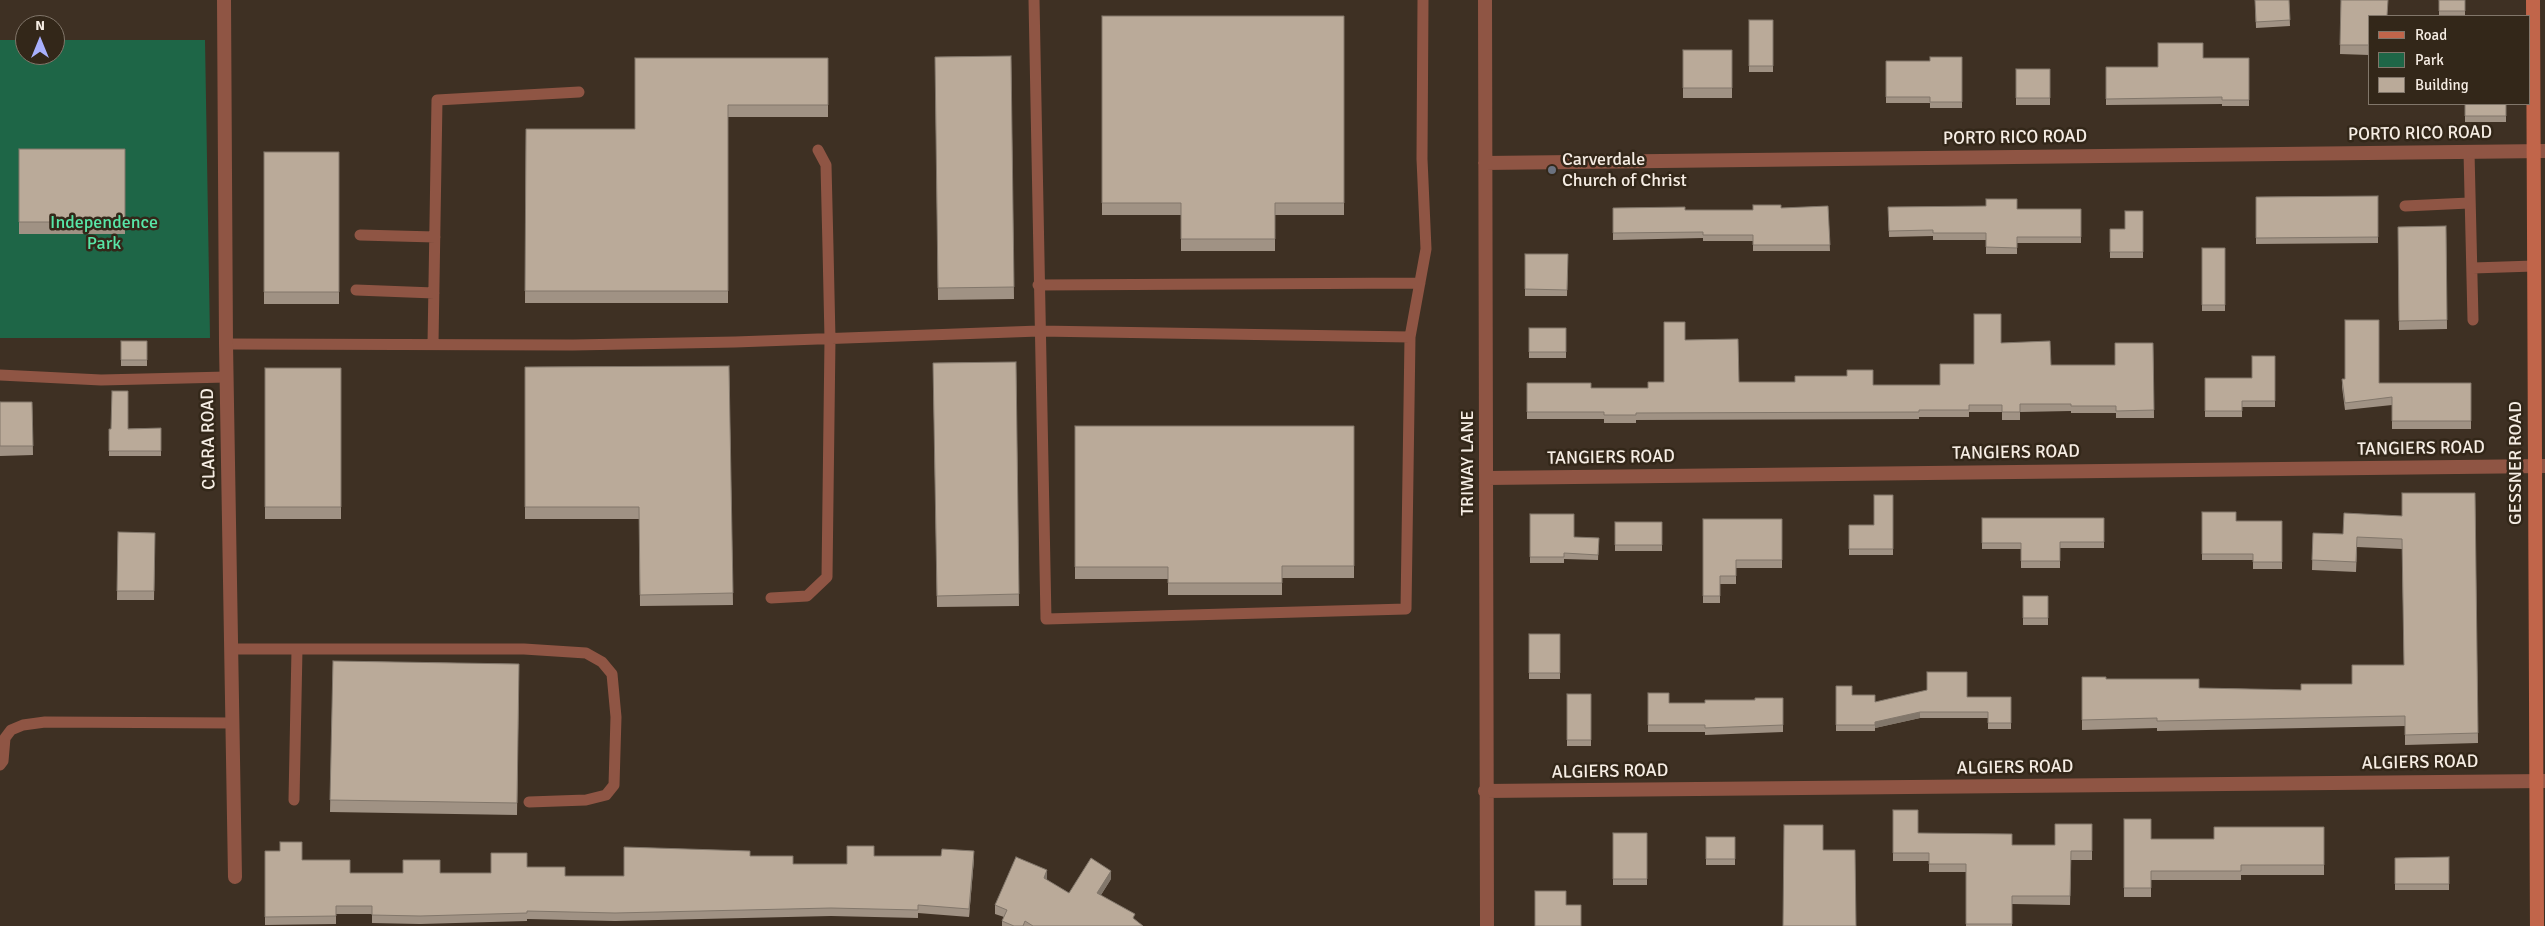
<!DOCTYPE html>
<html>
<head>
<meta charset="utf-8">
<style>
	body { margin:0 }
	#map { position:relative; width:2545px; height:926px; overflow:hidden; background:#3e3023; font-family:Signika,sans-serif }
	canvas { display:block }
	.legend { position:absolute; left:2368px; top:15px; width:162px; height:90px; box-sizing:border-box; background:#332719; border:1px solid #81766a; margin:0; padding:6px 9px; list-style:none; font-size:15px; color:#f6ede4 }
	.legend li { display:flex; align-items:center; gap:10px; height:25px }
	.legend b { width:25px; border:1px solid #81766a }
	.north { position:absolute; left:15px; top:15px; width:50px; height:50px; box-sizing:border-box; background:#332719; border:1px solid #81766a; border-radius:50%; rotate:0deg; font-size:14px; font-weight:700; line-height:20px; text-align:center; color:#f6ede4 }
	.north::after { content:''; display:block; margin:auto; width:18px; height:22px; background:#a9b0fc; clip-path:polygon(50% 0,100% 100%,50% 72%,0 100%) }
</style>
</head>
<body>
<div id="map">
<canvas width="2545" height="926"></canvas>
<ul class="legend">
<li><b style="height:6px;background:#c1654a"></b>Road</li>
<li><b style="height:14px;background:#1e6647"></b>Park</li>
<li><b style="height:14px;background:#baaa99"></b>Building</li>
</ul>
<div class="north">N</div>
</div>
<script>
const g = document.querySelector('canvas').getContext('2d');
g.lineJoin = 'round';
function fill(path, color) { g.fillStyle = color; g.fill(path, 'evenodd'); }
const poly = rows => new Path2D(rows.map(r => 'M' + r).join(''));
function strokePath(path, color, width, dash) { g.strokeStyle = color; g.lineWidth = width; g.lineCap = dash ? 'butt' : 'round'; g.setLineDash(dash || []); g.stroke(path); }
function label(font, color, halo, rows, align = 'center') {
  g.font = font + ' Signika,sans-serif'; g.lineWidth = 5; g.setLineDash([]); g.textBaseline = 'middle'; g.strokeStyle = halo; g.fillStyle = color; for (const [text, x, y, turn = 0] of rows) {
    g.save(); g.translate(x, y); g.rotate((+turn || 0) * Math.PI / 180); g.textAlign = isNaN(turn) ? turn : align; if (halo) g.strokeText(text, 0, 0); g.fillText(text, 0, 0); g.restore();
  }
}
const green = poly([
	[0,40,25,40,25,55,55,55,55,40,205,40,210,338,0,338]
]);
const service = poly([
	[1034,0,1046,619,1406,609,1410,337,1426,249,1422,159,1423,0],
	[2469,152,2473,320],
	[2405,206,2469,203],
	[360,235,435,237],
	[2473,268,2534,266],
	[1038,285,1420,283],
	[356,290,434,293],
	[226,344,573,345,735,342,1039,331,1410,337],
	[433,344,437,100,579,92],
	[0,375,101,380,227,377],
	[771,598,807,596,827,577,830,339,828,248,826,165,818,150],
	[233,649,524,649,586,653,602,662,612,674,616,717,614,785,606,795,586,800,529,802],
	[0,765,3,761,5,738,11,730,23,725,45,722,233,723],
	[294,800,297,649]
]);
const minor = poly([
	[224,0,226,344,235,877],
	[1485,0,1487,926],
	[1485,163,2545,151],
	[1487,478,2545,466],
	[1485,791,2545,781]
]);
const secondary = poly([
	[2533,0,2537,926]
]);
const wall = poly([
	[2255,0,2289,0,2290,26,2256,28],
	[2341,0,2369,16,2369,55,2340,54],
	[2439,0,2465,0,2465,16,2439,16],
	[1102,16,1344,16,1344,215,1275,215,1275,251,1181,251,1181,215,1102,215],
	[1749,20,1773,20,1773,72,1749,72],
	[1683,50,1732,50,1732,98,1683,98],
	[1011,56,1014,299,938,300,935,57],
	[1962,57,1962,108,1930,108,1930,103,1886,103,1886,61,1930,61],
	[828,58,828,117,728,117,728,303,525,303,526,129,635,129],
	[2203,58,2249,58,2249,106,2222,106,2222,104,2106,105,2106,67,2158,67],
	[2016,69,2050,69,2050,105,2016,105],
	[2465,104,2506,104,2506,122,2465,122],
	[19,149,125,149,125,234,19,234],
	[264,152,339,152,339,304,264,304],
	[2378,196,2378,243,2256,244,2256,197],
	[1828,206,1830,251,1753,251,1753,241,1703,241,1703,238,1613,240,1613,208,1685,210,1753,210],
	[1888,207,2017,209,2081,209,2081,243,2017,243,2017,254,1986,254,1986,240,1933,240,1933,236,1889,237],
	[2143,211,2143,258,2110,258,2110,229,2125,229],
	[2446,226,2447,329,2399,330,2398,227],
	[2202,248,2225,248,2225,311,2202,311],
	[1525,254,1568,254,1567,296,1525,296],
	[1529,328,1566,328,1566,358,1529,358],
	[1685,340,1739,382,1873,385,1940,385,1974,364,2001,343,2051,365,2115,365,2153,343,2154,418,2116,418,2116,413,2071,413,2071,411,2020,412,2020,420,2002,420,2002,412,1969,412,1969,417,1919,417,1919,419,1636,420,1636,423,1604,423,1604,419,1527,419,1527,383,1591,388,1648,388,1664,382],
	[121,341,147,341,147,366,121,366],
	[2275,356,2275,407,2242,407,2242,417,2205,417,2205,378,2252,378],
	[1016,362,1019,606,937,607,933,363],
	[729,366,733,605,640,606,639,519,525,519,525,367],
	[265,368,341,368,341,519,265,519],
	[2342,379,2379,383,2471,383,2471,429,2392,429,2392,405,2345,410,2342,387],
	[0,402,32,402,33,455,0,456],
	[1075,426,1354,426,1354,578,1282,578,1282,595,1168,595,1168,579,1075,579],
	[161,428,161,456,109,456,109,429],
	[2475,493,2478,743,2405,745,2405,726,2157,731,2157,728,2082,730,2082,677,2199,688,2301,690,2352,684,2404,665,2402,549,2357,547,2356,572,2312,570,2313,533,2343,534],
	[1893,495,1893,555,1849,555,1849,525,1874,525],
	[2202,512,2236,521,2282,521,2282,569,2253,569,2253,560,2202,560],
	[1530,514,1574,537,1599,538,1598,560,1564,559,1564,563,1530,563],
	[1982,518,2104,518,2104,548,2060,548,2060,568,2021,568,2021,549,1982,549],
	[1703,519,1782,519,1782,568,1736,568,1736,584,1720,584,1720,603,1703,603],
	[1615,522,1662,522,1662,551,1615,551],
	[118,532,155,533,154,600,117,600],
	[2023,596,2048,596,2048,625,2023,625],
	[1529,634,1560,634,1560,679,1529,679],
	[333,661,519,664,517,815,330,812],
	[1836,686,1852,695,1875,702,1967,697,2011,697,2011,729,1988,729,1988,718,1920,718,1875,728,1875,731,1836,731],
	[1648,693,1669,703,1705,703,1783,698,1783,732,1705,735,1705,732,1648,732],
	[1567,694,1591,694,1591,746,1567,746],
	[1893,810,1918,833,2012,845,2055,845,2092,824,2092,860,2071,860,2070,905,2012,904,2012,926,1966,926,1966,872,1929,872,1929,861,1893,861],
	[2124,819,2151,839,2214,839,2324,827,2324,875,2241,875,2241,880,2151,880,2151,897,2124,897],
	[1613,833,1647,833,1647,885,1613,885],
	[1706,837,1735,837,1735,865,1706,865],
	[265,851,350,873,491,873,527,867,565,876,624,876,750,856,793,864,847,864,874,856,974,859,969,917,918,913,918,918,831,916,615,921,527,919,527,921,420,924,372,923,372,914,336,914,336,924,265,925],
	[2449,857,2449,890,2395,890,2395,858],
	[1047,879,1047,880,1069,893,1111,879,1101,895,1143,926,1002,926,1002,921,1004,917,995,914,995,905]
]);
const shadedWall = poly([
	[1920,712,1920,718,1875,728,1875,722],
	[974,851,974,859,969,917,969,909],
	[1047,870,1047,879,1044,887,1044,878],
	[1111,871,1111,879,1097,901,1097,893]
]);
const building = poly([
	[2255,0,2289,0,2290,20,2256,22,2255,0],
	[2341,0,2388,0,2387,16,2369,16,2369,45,2340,45,2341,0],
	[2439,0,2465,0,2465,11,2439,11,2439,0],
	[1102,16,1344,16,1344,203,1275,203,1275,239,1181,239,1181,203,1102,203,1102,16],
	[1749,20,1773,20,1773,66,1749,66,1749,20],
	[2158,43,2203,43,2203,58,2249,58,2249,100,2222,100,2222,97,2106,99,2106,67,2158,67,2158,43],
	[1683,50,1732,50,1732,88,1683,88,1683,50],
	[1011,56,1014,287,938,288,935,57,1011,56],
	[1930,57,1962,57,1962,102,1930,102,1930,97,1886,97,1886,61,1930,61,1930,57],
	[635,58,828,58,828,105,728,105,728,291,525,291,526,129,635,129,635,58],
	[2016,69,2050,69,2050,98,2016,98,2016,69],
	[2465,104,2506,104,2506,116,2465,116,2465,104],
	[19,149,125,149,125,222,19,222,19,149],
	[264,152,339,152,339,292,264,292,264,152],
	[2378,196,2378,237,2256,238,2256,197,2378,196],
	[1986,199,2017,199,2017,209,2081,209,2081,237,2017,237,2017,248,1986,247,1986,233,1933,233,1933,230,1889,231,1888,207,1986,206,1986,199],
	[1753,205,1781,205,1781,208,1828,206,1830,245,1753,245,1753,235,1703,235,1703,232,1613,233,1613,208,1685,207,1685,210,1753,210,1753,205],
	[2125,211,2143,211,2143,252,2110,252,2110,229,2125,229,2125,211],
	[2446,226,2447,320,2399,321,2398,227,2446,226],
	[2202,248,2225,248,2225,305,2202,305,2202,248],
	[1525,254,1568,254,1567,290,1525,289,1525,254],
	[1974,314,2001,314,2001,343,2050,341,2051,365,2115,365,2115,343,2153,343,2154,410,2116,411,2116,406,2071,406,2071,404,2020,404,2020,412,2002,412,2002,405,1969,405,1969,410,1919,410,1919,412,1636,413,1636,415,1604,415,1604,412,1527,412,1527,383,1591,383,1591,388,1648,388,1648,382,1664,382,1664,322,1685,322,1685,340,1738,339,1739,382,1795,382,1795,376,1847,376,1847,370,1873,370,1873,385,1940,385,1940,364,1974,364,1974,314],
	[2345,320,2379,320,2379,383,2471,383,2471,421,2392,421,2392,397,2345,403,2342,379,2345,379,2345,320],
	[1529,328,1566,328,1566,352,1529,352,1529,328],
	[121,341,147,341,147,360,121,360,121,341],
	[2252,356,2275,356,2275,401,2242,401,2242,411,2205,411,2205,378,2252,378,2252,356],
	[1016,362,1019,594,937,596,933,363,1016,362],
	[729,366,733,593,640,595,639,507,525,507,525,367,729,366],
	[265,368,341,368,341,507,265,507,265,368],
	[112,391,128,391,128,429,161,428,161,451,109,451,109,429,111,429,112,391],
	[0,402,32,402,33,446,0,446,0,402],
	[1075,426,1354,426,1354,566,1282,566,1282,583,1168,583,1168,567,1075,567,1075,426],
	[2402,493,2475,493,2478,733,2405,735,2405,716,2157,721,2157,718,2082,720,2082,677,2106,677,2106,679,2199,679,2199,688,2301,690,2301,684,2352,684,2352,665,2404,665,2402,539,2357,537,2356,562,2312,560,2313,533,2343,534,2344,513,2402,516,2402,493],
	[1874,495,1893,495,1893,549,1849,549,1849,525,1874,525,1874,495],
	[2202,512,2236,512,2236,521,2282,521,2282,562,2253,562,2253,554,2202,554,2202,512],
	[1530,514,1574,514,1574,537,1599,538,1598,555,1564,553,1564,557,1530,557,1530,514],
	[1982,518,2104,518,2104,542,2060,542,2060,561,2021,561,2021,543,1982,543,1982,518],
	[1703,519,1782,519,1782,560,1736,560,1736,576,1720,576,1720,596,1703,596,1703,519],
	[1615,522,1662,522,1662,545,1615,545,1615,522],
	[118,532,155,533,154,591,117,591,118,532],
	[2023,596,2048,596,2048,618,2023,618,2023,596],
	[1529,634,1560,634,1560,673,1529,673,1529,634],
	[333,661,519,664,517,803,330,800,333,661],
	[1927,672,1967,672,1967,697,2011,697,2011,723,1988,723,1988,712,1920,712,1875,722,1875,725,1836,725,1836,686,1852,686,1852,695,1875,695,1875,702,1927,690,1927,672],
	[1648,693,1669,693,1669,703,1705,703,1705,700,1755,700,1755,698,1783,698,1783,725,1705,728,1705,725,1648,725,1648,693],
	[1567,694,1591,694,1591,740,1567,740,1567,694],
	[1893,810,1918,810,1918,833,2012,834,2012,845,2055,845,2055,824,2092,824,2092,851,2071,851,2070,896,2012,896,2012,924,1966,924,1966,864,1929,864,1929,853,1893,853,1893,810],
	[2124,819,2151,819,2151,839,2214,839,2214,827,2324,827,2324,865,2241,865,2241,871,2151,871,2151,888,2124,888,2124,819],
	[1784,825,1823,825,1823,850,1855,850,1856,926,1783,926,1784,825],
	[1613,833,1647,833,1647,879,1613,879,1613,833],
	[1706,837,1735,837,1735,859,1706,859,1706,837],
	[280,842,302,842,302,860,350,860,350,873,403,873,403,860,440,860,440,873,491,873,491,853,527,853,527,867,565,867,565,876,624,876,624,847,750,851,750,856,793,856,793,864,847,864,847,846,874,846,874,856,941,856,942,849,974,851,969,909,918,905,918,910,831,908,615,913,527,911,527,913,420,916,372,915,372,906,336,906,336,916,265,917,265,851,280,851,280,842],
	[1016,857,1047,870,1044,878,1069,893,1091,858,1111,871,1097,893,1135,914,1133,918,1143,926,1033,926,1025,921,1023,926,1014,926,1002,921,1007,910,995,905,1016,857],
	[2449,857,2449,884,2395,884,2395,858,2449,857],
	[1535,891,1566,891,1566,905,1581,905,1581,926,1535,926,1535,891]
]);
const markers = [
	[1552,170,5,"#6b7280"]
];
const streetNames = [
	["PORTO RICO ROAD",2420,134,-1],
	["PORTO RICO ROAD",2015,138,-1],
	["CLARA ROAD",209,439,-91],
	["TANGIERS ROAD",2421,449,-1],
	["TANGIERS ROAD",2016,453,-1],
	["TANGIERS ROAD",1611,458,-1],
	["TRIWAY LANE",1468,463,-90],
	["GESSNER ROAD",2516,463,-90],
	["ALGIERS ROAD",2420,763,-1],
	["ALGIERS ROAD",2015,768,-1],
	["ALGIERS ROAD",1610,772,-1]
];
const poiNames = [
	["Carverdale",1562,160],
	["Church of Christ",1562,181]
];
const parkNames = [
	["Independence",104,223],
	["Park",104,244]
];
fill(green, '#1e6647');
strokePath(service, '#8f5544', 11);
strokePath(minor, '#8f5544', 14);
strokePath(secondary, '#c1654a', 14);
fill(wall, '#a09284');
fill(shadedWall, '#82776b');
fill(building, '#baaa99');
strokePath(building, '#82776b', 1);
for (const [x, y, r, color] of markers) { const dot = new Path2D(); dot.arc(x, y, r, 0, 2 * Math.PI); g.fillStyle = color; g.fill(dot); strokePath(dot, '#332719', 2); }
label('18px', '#f6ede4', '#332719', streetNames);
label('18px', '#f6ede4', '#332719', poiNames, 'left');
label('18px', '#58e6a7', '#332719', parkNames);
</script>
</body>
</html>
